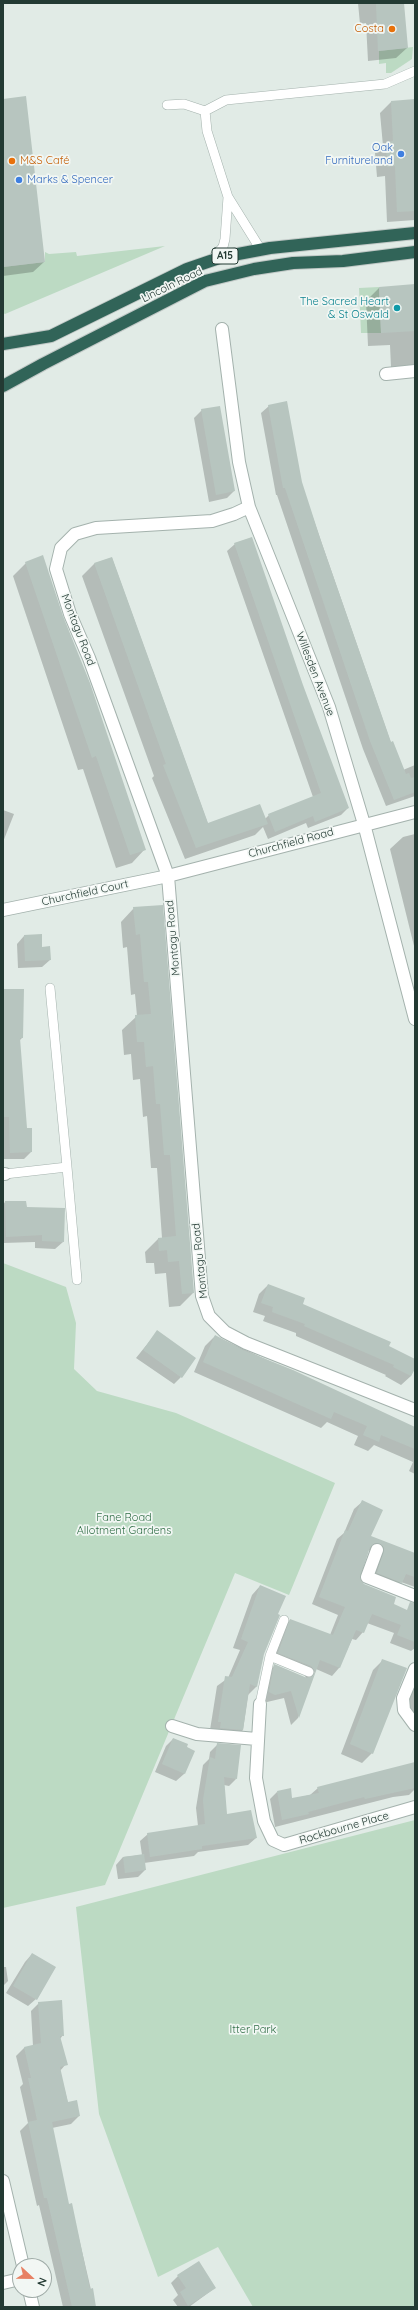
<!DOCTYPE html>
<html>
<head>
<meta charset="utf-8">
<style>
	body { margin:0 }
	#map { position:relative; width:418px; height:2310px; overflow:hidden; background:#e1ebe6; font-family:Quicksand,sans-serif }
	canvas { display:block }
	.frame { position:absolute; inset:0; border:4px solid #233a33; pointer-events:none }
	.north { position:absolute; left:12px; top:2258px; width:40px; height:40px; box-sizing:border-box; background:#f2f7f4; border:1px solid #9faba7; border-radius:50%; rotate:112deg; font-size:11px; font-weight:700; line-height:16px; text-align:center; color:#233a33 }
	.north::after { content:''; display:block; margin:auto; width:14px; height:18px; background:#e78063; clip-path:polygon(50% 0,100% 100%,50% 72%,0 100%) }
</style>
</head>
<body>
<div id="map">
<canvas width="418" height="2310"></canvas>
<div class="frame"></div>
<div class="north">N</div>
</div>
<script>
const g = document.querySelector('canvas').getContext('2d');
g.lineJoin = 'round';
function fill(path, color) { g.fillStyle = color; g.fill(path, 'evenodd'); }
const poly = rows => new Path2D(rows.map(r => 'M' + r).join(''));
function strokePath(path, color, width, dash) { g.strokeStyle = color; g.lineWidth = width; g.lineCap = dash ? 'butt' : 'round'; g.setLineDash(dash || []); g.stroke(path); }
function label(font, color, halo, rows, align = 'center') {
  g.font = font + ' Quicksand,sans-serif'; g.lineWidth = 3.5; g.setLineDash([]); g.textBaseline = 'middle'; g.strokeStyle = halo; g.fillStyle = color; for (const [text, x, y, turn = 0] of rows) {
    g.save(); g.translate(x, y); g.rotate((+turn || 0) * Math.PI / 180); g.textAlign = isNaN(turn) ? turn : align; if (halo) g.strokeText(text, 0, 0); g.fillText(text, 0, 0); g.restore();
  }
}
const green = poly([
	[413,47,412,59,391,73,386,73,386,63,379,64,379,51],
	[165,246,5,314,3,313,3,267,45,262,45,252,49,254,76,252,77,256],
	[379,287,381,333,361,333,359,288],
	[3,1263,66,1287,76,1323,74,1369,97,1391,176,1413,335,1483,289,1595,235,1573,105,1885,3,1908],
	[415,1820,415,2307,253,2307,218,2247,158,2277,99,2114,76,1907]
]);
const shadow = poly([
	[358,3,403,3,407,48,396,58,368,61,366,23,360,24],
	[3,100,44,262,33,272,3,276],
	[415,100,415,220,387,222,385,176,377,177,375,153,383,146,380,113,391,102],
	[415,285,415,365,391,367,390,345,368,346,366,301,379,288],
	[269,406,301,483,391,743,403,770,415,765,415,796,386,806,363,749,277,495,276,495,261,413],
	[202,410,234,491,227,498,209,502,194,418],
	[235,544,302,686,348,808,341,815,308,828,306,823,268,839,263,827,255,835,185,859,152,778,154,776,82,576,94,564,112,558,208,824,265,819,269,815,313,797,227,551],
	[26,563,62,617,145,849,132,863,116,868,83,769,78,770,13,576],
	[3,810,14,814,3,842],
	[415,834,415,950,390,849,403,837],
	[162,906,193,1293,180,1306,169,1307,166,1273,155,1274,154,1263,146,1263,145,1252,158,1239,162,1238,157,1168,151,1168,147,1116,143,1117,140,1079,133,1080,131,1054,124,1055,122,1030,137,1016,135,994,131,995,127,947,123,948,121,922,134,908],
	[24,936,50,960,42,967,18,968,17,944],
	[3,991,22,1038,19,1041,26,1129,31,1152,24,1159,3,1159],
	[5,1202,26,1208,63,1242,55,1249,35,1248,35,1242,3,1243,3,1205],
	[268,1285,302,1305,415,1360,415,1367,411,1376,401,1385,385,1376,386,1375,296,1336,296,1333,263,1321,265,1316,253,1312,259,1294],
	[157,1332,181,1377,174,1384,136,1358],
	[215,1336,415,1428,415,1474,409,1471,413,1462,374,1445,368,1451,354,1445,358,1436,327,1422,321,1428,194,1372,205,1346],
	[362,1502,370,1537,415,1556,415,1587,401,1582,393,1590,369,1581,375,1553,368,1550,359,1579,364,1585,392,1605,415,1614,415,1648,411,1651,390,1643,394,1633,367,1623,363,1632,356,1640,352,1639,339,1668,332,1676,316,1669,298,1718,291,1725,284,1698,267,1702,261,1700,267,1673,275,1665,306,1678,304,1674,271,1661,282,1628,290,1620,330,1635,338,1615,312,1604,337,1539,344,1533,354,1509],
	[260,1586,263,1654,256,1687,248,1695,243,1730,234,1739,210,1730,217,1686,228,1678,240,1650,233,1648,252,1595],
	[383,1660,372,1753,362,1763,341,1754,373,1670],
	[415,1681,415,1718,404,1707],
	[173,1739,193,1751,184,1774,176,1781,155,1772,166,1746],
	[218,1744,236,1779,229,1786,224,1785,226,1815,256,1838,248,1845,198,1852,194,1856,144,1863,145,1870,138,1877,118,1879,116,1865,123,1857,142,1855,140,1841,148,1834,198,1826,196,1808,203,1765,209,1759,210,1752],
	[415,1776,415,1789,409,1795,393,1797,275,1827,270,1799,277,1792,292,1799,310,1795,318,1788],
	[32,1954,36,1999,28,2006,6,1993,25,1962],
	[3,1967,6,1967,8,1981,3,1986],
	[39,2003,63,2035,60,2039,66,2064,60,2071,68,2103,79,2116,71,2124,52,2128,68,2205,71,2204,95,2307,63,2307,39,2205,37,2206,20,2131,28,2123,20,2087,23,2084,16,2056,24,2048,33,2046,31,2011],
	[178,2276,215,2288,189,2307,178,2307,173,2300,178,2295,171,2283]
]);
const building = poly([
	[376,3,404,3,408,48,378,51],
	[26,96,45,262,3,267,3,99],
	[415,99,415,211,397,212,395,166,387,167,386,142,393,141,391,101],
	[415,284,415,331,381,333,379,287],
	[287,401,302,482,322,544,391,742,393,741,406,774,409,773,411,778,415,777,415,792,394,800,370,741,285,488,283,488,268,405],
	[220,406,235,491,216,495,201,409],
	[252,537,303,685,349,808,315,822,313,816,275,832,268,814,321,793,234,543],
	[43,555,63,616,90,683,146,850,130,855,96,756,92,758,25,562],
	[112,557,208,823,260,804,268,824,196,848,163,765,166,764,94,563],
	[163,905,194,1293,182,1294,179,1261,168,1262,167,1250,159,1251,158,1238,176,1236,170,1155,164,1155,160,1104,156,1104,153,1066,146,1067,144,1042,137,1042,135,1015,151,1014,148,982,144,982,140,934,136,935,133,907],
	[42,934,42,947,50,946,51,960,25,961,24,935],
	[3,989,24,989,23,1038,20,1038,27,1128,32,1128,32,1152,10,1153,9,1117,3,1117],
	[5,1201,26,1201,27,1207,65,1208,64,1242,42,1241,42,1235,6,1237],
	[268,1284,305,1298,303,1304,391,1342,389,1346,415,1359,415,1369,411,1376,393,1367,394,1365,304,1326,305,1324,272,1312,273,1307,261,1303],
	[157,1330,196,1358,182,1378,143,1350],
	[215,1335,243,1350,293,1370,415,1427,415,1449,381,1435,379,1442,363,1435,367,1426,334,1412,331,1419,203,1362],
	[362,1500,383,1510,371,1536,415,1553,415,1577,406,1574,402,1583,377,1573,384,1549,382,1545,375,1543,370,1547,360,1578,364,1584,396,1597,394,1604,407,1610,410,1602,415,1603,415,1642,397,1635,401,1625,372,1614,364,1633,356,1630,340,1668,320,1660,299,1718,291,1691,275,1695,269,1692,274,1664,307,1678,313,1676,315,1671,311,1666,278,1653,290,1619,333,1635,345,1607,319,1597,345,1530,348,1531],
	[260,1585,286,1596,278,1614,280,1615,264,1654,257,1687,250,1684,243,1730,220,1728,221,1722,218,1722,225,1676,232,1677,248,1642,241,1639],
	[382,1659,407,1668,373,1754,350,1744],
	[173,1738,188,1744,187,1747,195,1751,185,1774,162,1764],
	[217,1743,241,1745,237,1779,224,1777,227,1814,251,1810,257,1838,202,1846,202,1849,150,1857,147,1833,205,1824,203,1800,210,1757,215,1759],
	[415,1762,415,1788,365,1799,364,1797,308,1812,309,1814,282,1820,277,1791,291,1788,292,1798,319,1793,317,1787],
	[144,1854,146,1870,125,1873,123,1857],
	[32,1953,56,1967,37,2000,13,1986],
	[62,2000,64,2036,60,2036,68,2065,60,2067,68,2102,77,2100,80,2116,52,2122,69,2204,72,2203,90,2289,93,2288,96,2307,72,2307,47,2198,44,2198,28,2122,37,2120,28,2078,31,2078,24,2047,41,2043,38,2002],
	[199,2261,216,2288,188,2306,180,2292,186,2288,177,2275]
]);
const lane = poly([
	[167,105,184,104,205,111,226,100,385,84,415,71],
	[205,111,207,131,228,197],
	[211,260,223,247,225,239,228,197,261,250],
	[67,1167,77,1280],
	[5,1174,67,1167,50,988],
	[270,1656,309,1672],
	[260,1704,270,1656,284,1620]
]);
const street = poly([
	[222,329,239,462,249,507,329,707,364,824,415,1019],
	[386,374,415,371],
	[249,507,234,514,212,521,96,528,75,534,61,548,56,569,70,614,89,658,168,876,202,1296,209,1316,225,1332,246,1343,415,1410],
	[3,910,168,876,415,812],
	[3,1174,5,1174],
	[377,1550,367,1577,415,1596],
	[415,1669,403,1698,404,1710,415,1725],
	[260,1704,256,1778,264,1821,273,1840,284,1845,415,1807],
	[172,1726,197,1734,257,1739],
	[3,2181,23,2266],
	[3,2283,20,2279],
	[29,2290,33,2307]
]);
const highway = poly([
	[3,344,51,336,187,269,222,257,270,248,415,233],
	[3,386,43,364,205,281,254,269,293,263,343,261,415,252]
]);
const markers = [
	[392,29,4,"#e8710a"],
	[401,154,4,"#3f7fe0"],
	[12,161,4,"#e8710a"],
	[19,180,4,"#3f7fe0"],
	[397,308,4,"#0f9aa8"]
];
const shields = [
	[225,256,26]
];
const shieldNames = [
	["A15",225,256]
];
const foodNames = [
	["Costa",384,29],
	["M&S Café",20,161,"left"]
];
const shopNames = [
	["Oak",393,148],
	["Furnitureland",393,161],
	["Marks & Spencer",27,180,"left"]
];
const streetNames = [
	["Lincoln Road",172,285,-26],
	["Montagu Road",78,630,69],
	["Willesden Avenue",315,674,69],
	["Churchfield Road",291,843,-15],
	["Churchfield Court",85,893,-12],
	["Montagu Road",173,938,-95],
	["Montagu Road",200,1261,-96],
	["Rockbourne Place",344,1828,-16]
];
const cultureNames = [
	["The Sacred Heart",389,302],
	["& St Oswald",389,315]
];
const parkNames = [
	["Fane Road",124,1518],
	["Allotment Gardens",124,1531],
	["Itter Park",253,2030]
];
fill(green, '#bcdac3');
fill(shadow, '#0003');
fill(building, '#b7c5bf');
strokePath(lane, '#a4b2ad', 10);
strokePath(street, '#a4b2ad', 14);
strokePath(highway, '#c1c8c6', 14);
strokePath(lane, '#fff', 9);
strokePath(street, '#fff', 12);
strokePath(highway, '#316458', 12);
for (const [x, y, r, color] of markers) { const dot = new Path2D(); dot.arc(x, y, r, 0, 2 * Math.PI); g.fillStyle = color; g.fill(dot); strokePath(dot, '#f2f7f4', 1.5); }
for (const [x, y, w] of shields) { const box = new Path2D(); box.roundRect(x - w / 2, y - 8, w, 16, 3); g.fillStyle = '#f2f7f4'; g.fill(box); strokePath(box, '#233a33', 1); }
label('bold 10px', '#233a33', null, shieldNames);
label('11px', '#c56008', '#f2f7f4', foodNames, 'right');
label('11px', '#366cbe', '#f2f7f4', shopNames, 'right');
label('11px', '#233a33', '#f2f7f4', streetNames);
label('11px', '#0d838f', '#f2f7f4', cultureNames, 'right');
label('11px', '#306e46', '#f2f7f4', parkNames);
</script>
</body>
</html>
